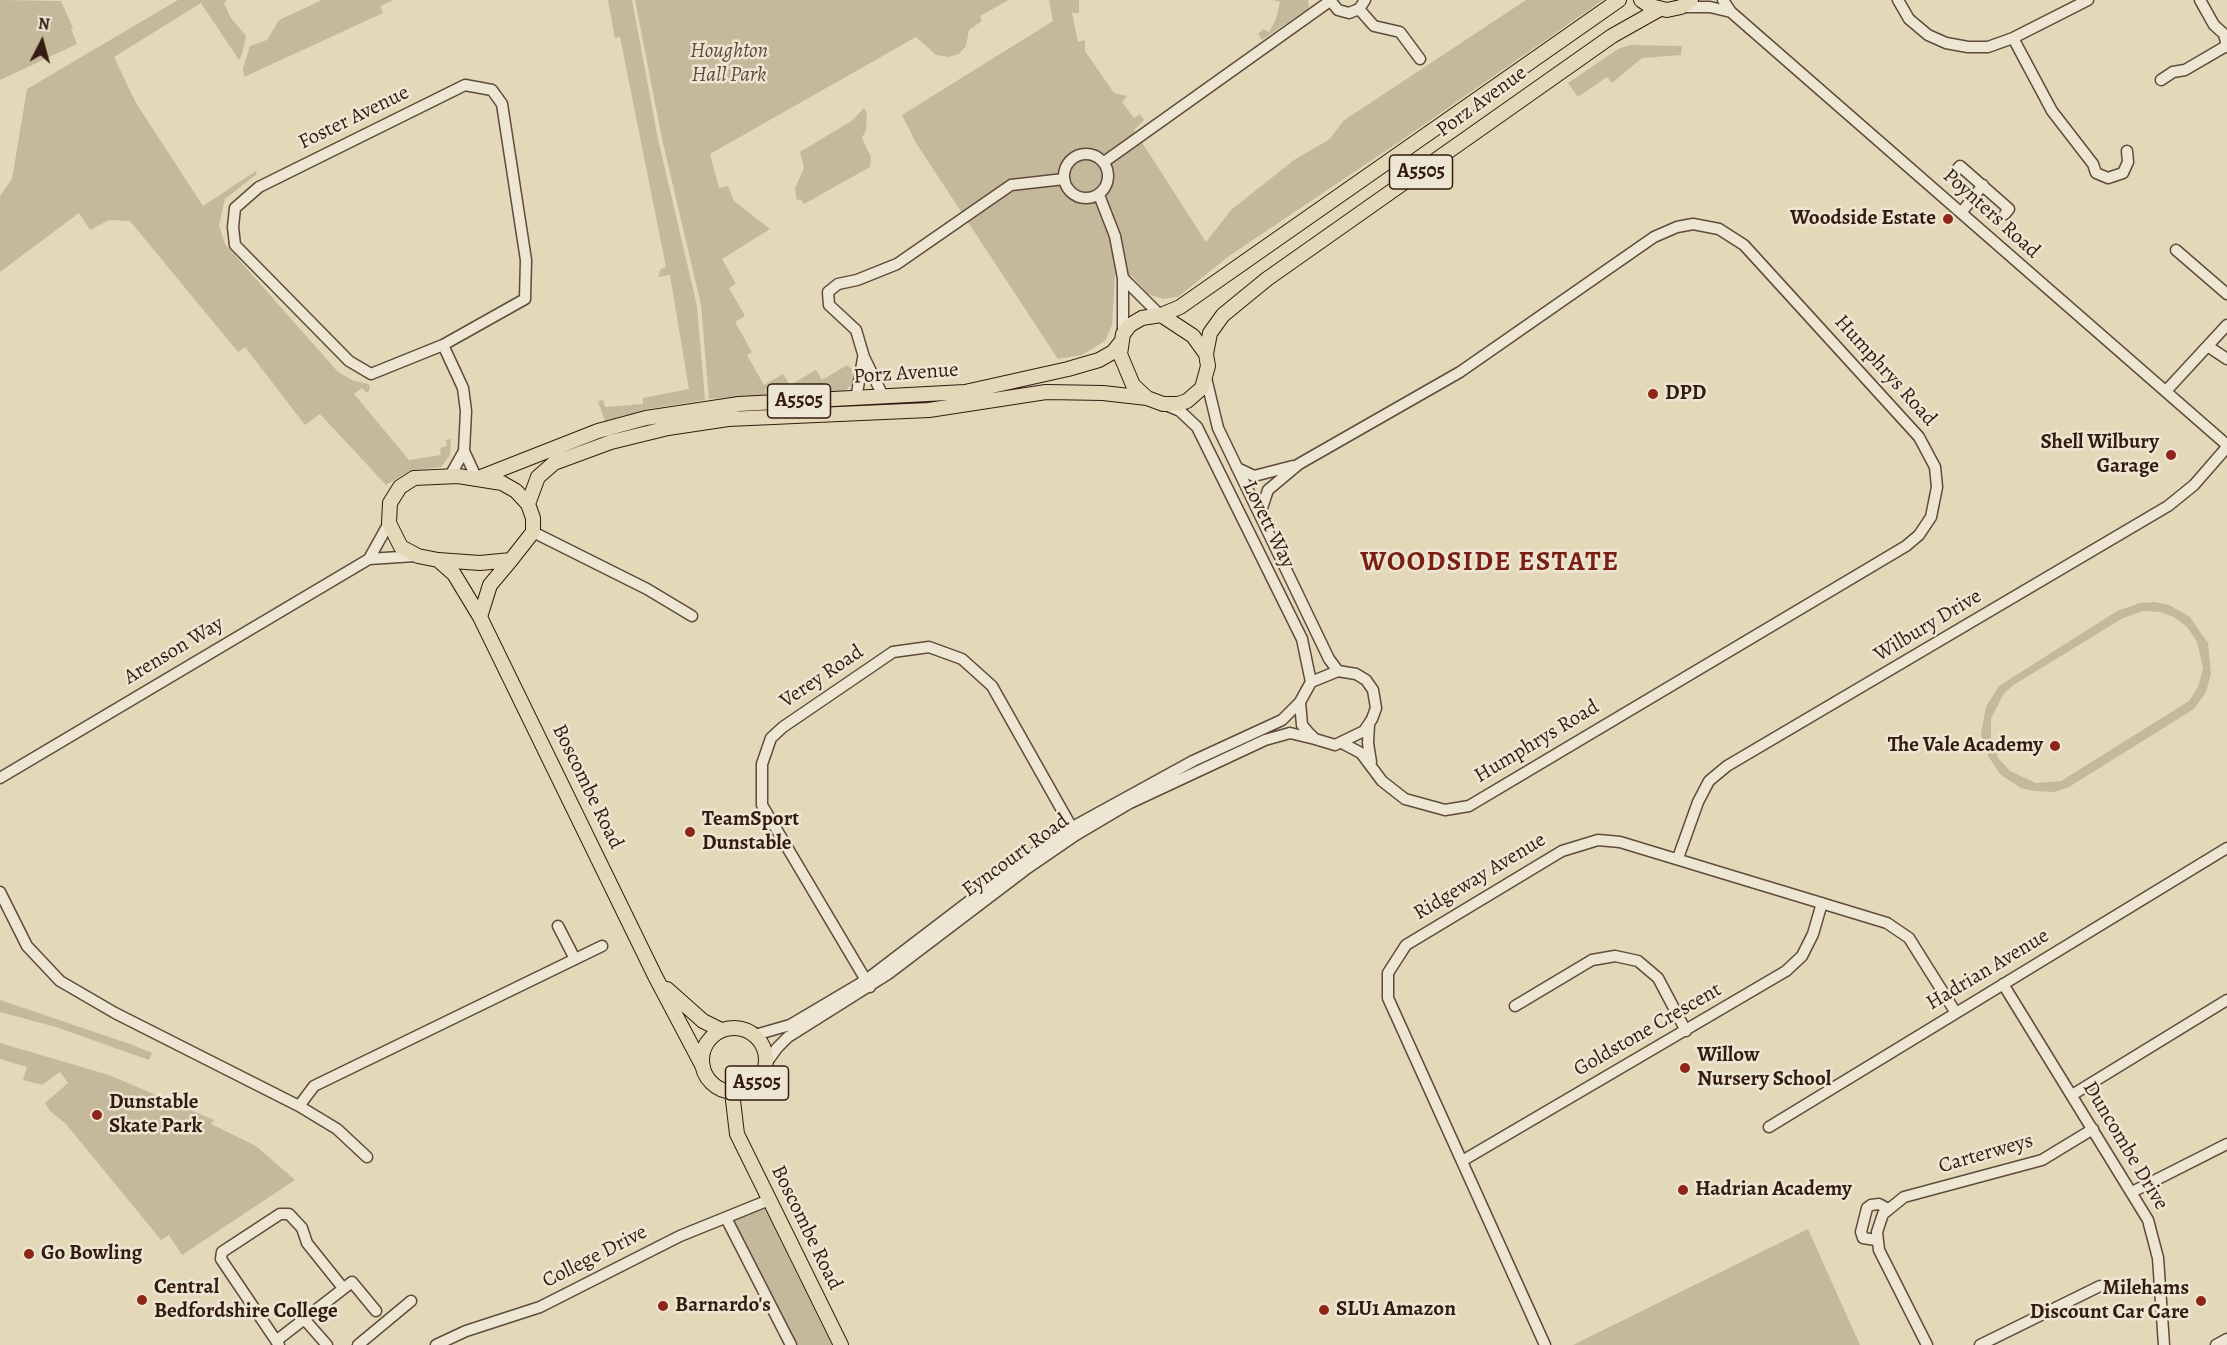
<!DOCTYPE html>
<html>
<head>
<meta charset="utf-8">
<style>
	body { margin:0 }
	#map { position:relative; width:2227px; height:1345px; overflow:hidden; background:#e3d9b9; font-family:Alegreya,serif }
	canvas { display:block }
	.north { position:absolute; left:12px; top:12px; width:60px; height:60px; -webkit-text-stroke:4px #ede6d2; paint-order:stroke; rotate:6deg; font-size:16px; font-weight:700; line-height:24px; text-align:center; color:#341b11 }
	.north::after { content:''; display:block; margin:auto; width:21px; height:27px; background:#341b11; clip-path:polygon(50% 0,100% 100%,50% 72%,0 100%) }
</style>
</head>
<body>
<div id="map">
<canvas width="2227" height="1345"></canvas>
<div class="north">N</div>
</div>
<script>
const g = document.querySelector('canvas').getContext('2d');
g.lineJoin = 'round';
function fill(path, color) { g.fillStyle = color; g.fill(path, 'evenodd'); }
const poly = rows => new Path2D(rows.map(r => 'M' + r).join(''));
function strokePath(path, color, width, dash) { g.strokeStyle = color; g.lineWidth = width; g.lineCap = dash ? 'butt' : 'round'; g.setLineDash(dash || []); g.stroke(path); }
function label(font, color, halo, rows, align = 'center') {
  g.font = font + ' Alegreya,serif'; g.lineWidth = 5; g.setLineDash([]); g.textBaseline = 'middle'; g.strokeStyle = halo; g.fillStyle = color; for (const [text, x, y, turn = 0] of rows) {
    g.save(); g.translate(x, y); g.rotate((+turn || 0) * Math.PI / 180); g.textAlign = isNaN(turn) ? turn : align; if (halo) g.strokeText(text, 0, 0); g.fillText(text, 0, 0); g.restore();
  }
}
const green = poly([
	[0,0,61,1,73,28,71,29,77,44,0,80],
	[178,0,227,0,224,3,231,18,246,36,242,54,239,60,201,3,114,57,136,103,203,206,256,171,257,174,225,199,219,225,225,244,338,372,354,381,369,384,370,389,367,393,362,388,354,394,409,460,441,455,440,448,447,446,446,440,451,439,450,455,441,467,409,471,386,485,320,414,305,425,245,347,238,352,130,221,109,220,90,230,79,213,0,272,0,196,12,179,27,89],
	[322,0,394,0,380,6,383,13,244,77,243,68,250,46,267,40,279,20],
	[608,0,632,0,658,139,697,306,705,400,648,409,605,421,598,402,603,399,605,407,643,404,643,398,689,389,670,275,658,277,661,269,666,267,620,37,615,38],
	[635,0,1009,0,980,16,982,21,969,30,966,46,959,54,948,57,936,55,916,37,710,154,719,188,728,186,734,201,770,229,722,259,736,284,729,288,745,316,735,322,752,352,747,355,764,385,783,374,790,385,816,370,822,380,847,365,852,369,853,384,845,391,773,395,771,388,765,389,766,395,709,399,701,305,662,139],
	[1049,0,1079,0,1079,13,1072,13,1078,42,1085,40,1085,51,1114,93,1127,96,1122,102,1134,118,1140,114,1144,120,1134,130,1206,242,1231,210,1294,160,1330,139,1343,121,1526,0,1603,0,1399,142,1229,256,1178,297,1163,299,1148,294,1132,276,1115,276,1112,325,1105,341,1082,355,1058,359,916,143,902,115,1053,21],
	[1273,0,1308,0,1309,8,1262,40,1258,34,1263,29,1269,32,1276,19,1280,2],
	[1630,45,1682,46,1681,55,1642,58,1612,83,1607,77,1578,97,1568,83,1618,49],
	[864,108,867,114,866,130,862,138,871,157,870,167,804,204,800,199,797,201,795,188,804,168,800,152,853,120],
	[2155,602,2169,605,2189,616,2208,643,2211,674,2206,692,2194,709,2069,787,2054,792,2034,791,2021,788,2001,775,1988,756,1981,734,1986,707,1999,686,2117,611,2140,603],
	[2143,611,2160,612,2174,617,2187,627,2197,642,2203,668,2198,687,2189,701,2061,781,2036,783,2010,771,1998,758,1991,737,1991,719,2003,695,2012,686,2123,618],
	[0,1000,130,1044,152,1053,149,1060,56,1027,0,1012],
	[0,1043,109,1075,214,1120,211,1124,256,1146,295,1180,182,1255,169,1235,161,1240,66,1124,50,1111,45,1103,68,1083,60,1072,42,1085,23,1080,27,1067,0,1059],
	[765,1209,832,1345,797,1345,733,1220],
	[1808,1229,1860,1345,1573,1345,1583,1340]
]);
const minor = poly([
	[1330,0,1338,10,1349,13,1359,9,1365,0],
	[1723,0,1731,12,2227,445],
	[1898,0,1909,19,1928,35,1946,43,1968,47,1988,47,2013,38,2088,0],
	[2200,0,2214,25,2224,34,2227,47],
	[1681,7,1710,7,1731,12],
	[1359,9,1374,26,1400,32,1420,59],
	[2013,38,2052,111,2093,164,2096,173,2108,178,2123,173,2128,162,2127,151],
	[2161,80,2173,72,2185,70,2226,46],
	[465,85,492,90,502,104,526,260,525,299,443,345,371,374,349,361,235,245,233,227,235,208,259,187,465,85],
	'1064 176a22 22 0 1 1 44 0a22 22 0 1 1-44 0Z',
	[1104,162,1330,1],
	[1955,172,1960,166,2009,209,2005,214],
	[1099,195,1115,236,1123,278,1123,334],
	[1961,213,1983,185],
	[2176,250,2227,294],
	[1123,278,1158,313],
	[443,345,463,388,466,411,464,451,450,476],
	[2209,347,2227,359],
	[1206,378,1218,428,1329,659,1338,671],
	[2166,391,2227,325],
	[884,398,864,357,856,330,829,305,828,292,838,284,857,280,897,264,1011,185,1064,179],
	[856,399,863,358],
	[1168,406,1180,411,1197,427,1302,639,1311,682],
	[464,451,476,477],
	[1237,468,1254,476,1293,466],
	[1260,514,1268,490,1299,464,1460,372,1654,237,1677,227,1693,224,1719,229,1744,245,1919,437,1935,467,1937,487,1931,517,1919,535,1906,546,1469,806,1445,810,1405,799,1382,781,1361,753,1342,743],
	[533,532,647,589,692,616],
	[369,559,389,523],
	[1338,671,1356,674,1366,680,1373,690,1376,708,1372,719,1364,731,1335,745,1315,739,1308,732,1302,725,1300,702,1311,682,1338,671],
	[1369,724,1368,743,1371,762],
	[0,778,369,559,415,556],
	[1678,858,1698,802,1709,781,1727,766,2168,506,2194,485,2227,447],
	[0,892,27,946,60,981,115,1013,299,1106,337,1129,367,1157],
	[558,926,575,959],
	[2003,984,2148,1220,2158,1258,2164,1345],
	[870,987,762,805,762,764,771,738,783,727,893,652,929,647,962,659,992,686,1076,835],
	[1515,1006,1592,960,1615,956,1638,961,1658,978,1686,1031],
	[755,1035,790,1025,866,980,1014,867,1071,828,1193,761,1282,720,1300,702],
	[767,1062,777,1048,788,1037,888,974,1025,870,1076,835,1130,803,1265,740,1290,733,1315,739],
	[2072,1095,2227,1000],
	[299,1106,314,1086,602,946],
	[1769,1127,2227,848],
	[1462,1161,1786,971,1802,956,1813,934,1822,903],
	[2132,1192,2227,1144],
	[726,1218,791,1345],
	[1876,1240,1863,1238,1861,1232,1867,1208,1871,1205,1879,1204,1888,1209],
	[305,1320,327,1345],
	[276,1341,352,1282,376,1311],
	[279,1345,221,1259,222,1252,280,1214,289,1214,302,1228,307,1243,343,1288],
	[358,1345,411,1301],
	[436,1345,466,1331,540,1307,680,1236,769,1200],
	[1545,1345,1388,998,1388,973,1406,945,1562,851,1598,840,1620,842,1887,923,1909,938,1956,1013],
	[1927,1345,1879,1250,1877,1232,1883,1214,1904,1197,2042,1160,2093,1129],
	[1980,1345,2100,1286],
	[2216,1345,2227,1339]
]);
const major = poly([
	[1641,0,1650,6,1667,10,1681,7,1691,0],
	[1161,315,1193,336,1206,354,1208,366,1202,388,1187,401,1178,404,1163,404,1147,398,1133,385,1120,354,1123,334,1130,325,1142,318,1161,315,1180,307,1619,0],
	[1206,354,1210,333,1223,315,1267,279,1612,36,1660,9],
	[481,477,598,431,646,418,739,404,965,392,1068,369,1099,360,1113,352,1121,342],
	[528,504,538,477,554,463,611,442,668,428,728,419,929,410,1046,392,1103,393,1147,398],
	[438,560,480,563,511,560,533,532,533,518,528,504,516,491,502,483,458,476,414,478,400,487,390,503,389,523,401,547,418,556,438,560,454,574,480,617,655,976,703,1067],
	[480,617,490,585,511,560],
	[667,989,703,1021,721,1030],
	'702 1060a32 32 0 1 1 64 0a32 32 0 1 1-64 0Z',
	[732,1092,737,1134,841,1345]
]);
const markers = [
	[1948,219,6,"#8f2418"],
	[1653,394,6,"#8f2418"],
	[2171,455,6,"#8f2418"],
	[2055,746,6,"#8f2418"],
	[690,832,6,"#8f2418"],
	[1685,1068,6,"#8f2418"],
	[97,1115,6,"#8f2418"],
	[1683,1190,6,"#8f2418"],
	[29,1254,6,"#8f2418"],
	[142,1300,6,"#8f2418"],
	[2201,1301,6,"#8f2418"],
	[663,1306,6,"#8f2418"],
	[1324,1310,6,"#8f2418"]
];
const shields = [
	[1421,172,63],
	[799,401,63],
	[757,1083,63]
];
const shieldNames = [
	["A5505",1421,172],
	["A5505",799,401],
	["A5505",757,1083]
];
const parkNames = [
	["Houghton",729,52],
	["Hall Park",729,76]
];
const streetNames = [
	["Porz Avenue",1482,102,-36],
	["Foster Avenue",354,118,-26],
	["Poynters Road",1991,214,42],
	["Humphrys Road",1885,371,48],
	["Porz Avenue",906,374,-4],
	["Lovett Way",1268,525,64],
	["Wilbury Drive",1928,626,-31],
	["Arenson Way",174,651,-31],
	["Verey Road",822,677,-34],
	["Humphrys Road",1537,742,-31],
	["Boscombe Road",587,787,64],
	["Eyncourt Road",1016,856,-36],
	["Ridgeway Avenue",1480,877,-31],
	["Hadrian Avenue",1988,970,-31],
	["Goldstone Crescent",1648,1030,-30],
	["Duncombe Drive",2125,1146,59],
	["Carterweys",1986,1154,-16],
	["Boscombe Road",806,1228,64],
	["College Drive",595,1257,-27]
];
const poiNames = [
	["Woodside Estate",1936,219,"right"],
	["DPD",1665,394],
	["Shell Wilbury",2159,443,"right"],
	["Garage",2159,467,"right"],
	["The Vale Academy",2043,746,"right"],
	["TeamSport",702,820],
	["Dunstable",702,844],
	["Willow",1697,1056],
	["Nursery School",1697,1080],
	["Dunstable",109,1103],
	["Skate Park",109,1127],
	["Hadrian Academy",1695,1190],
	["Go Bowling",41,1254],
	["Central",154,1288],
	["Bedfordshire College",154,1312],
	["Milehams",2189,1289,"right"],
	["Discount Car Care",2189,1313,"right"],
	["Barnardo's",675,1306],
	["SLU1 Amazon",1336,1310]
];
const districtNames = [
	["WOODSIDE ESTATE",1490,563]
];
fill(green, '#c5b99c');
strokePath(minor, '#604a3b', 13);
strokePath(major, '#341b11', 16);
strokePath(minor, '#ede6d2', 10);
strokePath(major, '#e3d9b9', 14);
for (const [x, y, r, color] of markers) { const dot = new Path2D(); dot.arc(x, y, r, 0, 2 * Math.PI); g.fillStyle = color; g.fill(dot); strokePath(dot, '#ede6d2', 2); }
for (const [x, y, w] of shields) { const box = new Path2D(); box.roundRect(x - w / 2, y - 17, w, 34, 4.5); g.fillStyle = '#ede6d2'; g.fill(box); strokePath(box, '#341b11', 1.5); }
label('bold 20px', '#341b11', null, shieldNames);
label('italic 21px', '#604a3b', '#ede6d2', parkNames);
label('21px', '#341b11', '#ede6d2', streetNames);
label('bold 21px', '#341b11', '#ede6d2', poiNames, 'left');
g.letterSpacing = '1.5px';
label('bold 27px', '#7a1f14', '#ede6d2', districtNames);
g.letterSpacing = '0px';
</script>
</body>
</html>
